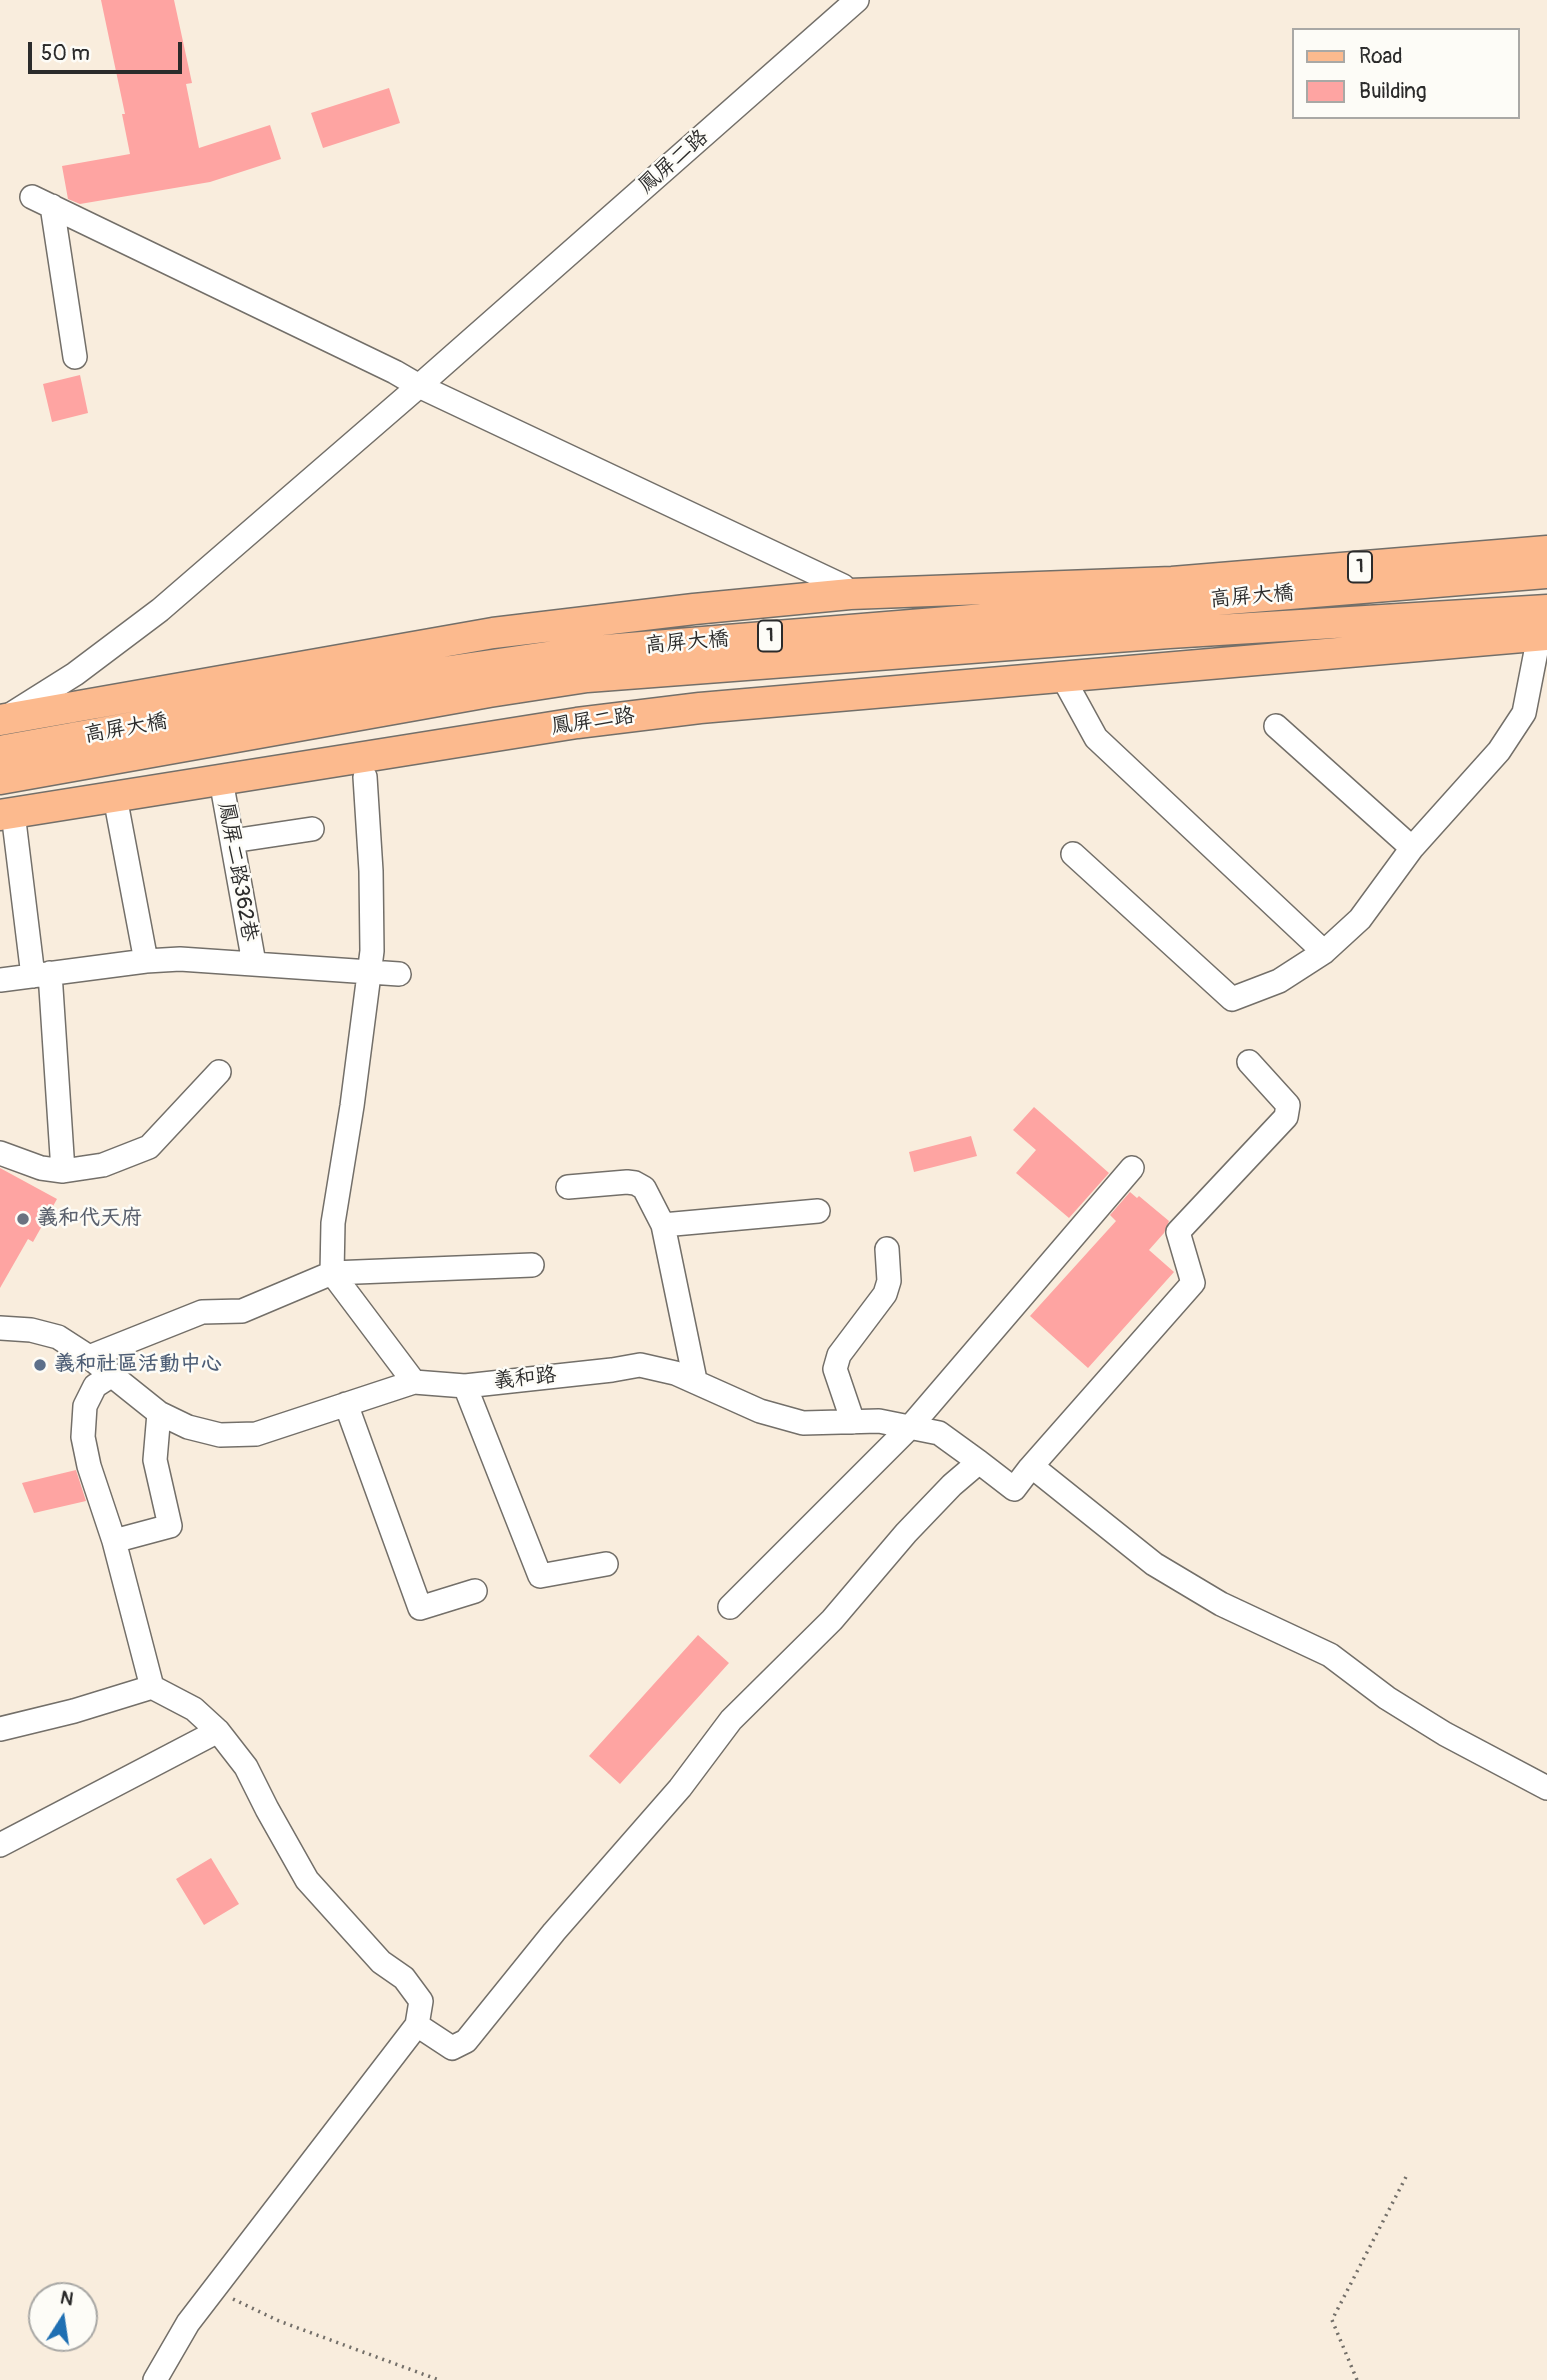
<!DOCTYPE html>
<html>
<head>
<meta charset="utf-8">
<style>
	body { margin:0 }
	#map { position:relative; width:1547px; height:2380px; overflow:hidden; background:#f9eddd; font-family:Pangolin,sans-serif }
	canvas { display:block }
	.legend { position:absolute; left:1292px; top:28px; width:228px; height:91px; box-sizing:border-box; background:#fdfcf7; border:2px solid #a9a8a5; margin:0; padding:9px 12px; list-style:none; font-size:21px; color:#2b2b2b }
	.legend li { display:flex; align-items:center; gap:14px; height:35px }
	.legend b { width:35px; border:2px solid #a9a8a5 }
	.north { position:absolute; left:28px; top:2282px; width:70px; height:70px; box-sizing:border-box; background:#fdfcf7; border:2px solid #a9a8a5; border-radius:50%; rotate:12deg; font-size:19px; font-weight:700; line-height:28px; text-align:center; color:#2b2b2b }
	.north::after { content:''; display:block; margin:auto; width:24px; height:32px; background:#1f6fb2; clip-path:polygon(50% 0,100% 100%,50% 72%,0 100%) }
	.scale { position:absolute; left:28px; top:42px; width:154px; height:32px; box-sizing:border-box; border:4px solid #2b2b2b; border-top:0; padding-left:9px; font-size:21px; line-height:24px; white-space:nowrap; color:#2b2b2b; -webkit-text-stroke:5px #fdfcf7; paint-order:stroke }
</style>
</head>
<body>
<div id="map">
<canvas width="1547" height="2380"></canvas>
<ul class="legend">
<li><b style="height:9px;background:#fcba8e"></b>Road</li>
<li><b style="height:19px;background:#fea4a2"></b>Building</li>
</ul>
<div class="north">N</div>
<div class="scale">50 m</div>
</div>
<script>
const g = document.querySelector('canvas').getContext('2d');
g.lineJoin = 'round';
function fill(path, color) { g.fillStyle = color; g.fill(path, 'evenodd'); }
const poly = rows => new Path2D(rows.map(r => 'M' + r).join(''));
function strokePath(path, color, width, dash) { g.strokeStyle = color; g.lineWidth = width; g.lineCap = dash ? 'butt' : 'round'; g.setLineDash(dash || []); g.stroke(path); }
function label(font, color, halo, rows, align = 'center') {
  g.font = font + ' Pangolin,"LXGW WenKai TC",sans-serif'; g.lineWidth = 5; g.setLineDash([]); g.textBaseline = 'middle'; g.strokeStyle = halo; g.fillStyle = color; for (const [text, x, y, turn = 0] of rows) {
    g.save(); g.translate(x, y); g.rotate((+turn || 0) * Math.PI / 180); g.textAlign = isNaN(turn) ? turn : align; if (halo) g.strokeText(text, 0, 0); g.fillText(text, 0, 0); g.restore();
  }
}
const building = poly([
	[101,0,174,0,192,83,186,84,199,148,270,125,281,159,210,182,80,204,68,199,62,166,130,154,122,114,125,114],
	[389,88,400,123,323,148,311,113],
	[80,375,88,413,52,422,43,384],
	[1034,1107,1109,1173,1069,1218,1016,1173,1036,1150,1013,1130],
	[971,1136,977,1156,914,1172,909,1152],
	[0,1168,57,1199,33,1242,28,1239,0,1288],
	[1130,1192,1137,1198,1139,1196,1169,1221,1164,1233,1149,1250,1174,1272,1088,1368,1030,1316,1116,1221,1110,1215],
	[76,1470,86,1501,34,1513,22,1483],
	[698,1635,729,1663,620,1784,589,1756],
	[211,1858,239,1904,204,1925,176,1879]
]);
const path = poly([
	[233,2299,279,2321,439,2380],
	[1357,2380,1332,2320,1408,2173]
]);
const minor = poly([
	[32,197,395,372,419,386,843,586,850,594],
	[52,206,75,357],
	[1062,676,1096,738,1324,952],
	[13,713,75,674,160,610,419,386,857,0],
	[1276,726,1412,848],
	[365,777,371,871,372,951,352,1106,333,1223,332,1273,414,1382],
	[221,780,254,963],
	[115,797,146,961],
	[13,813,33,976],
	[232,841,312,829],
	[1073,854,1232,999,1279,981,1324,952,1360,919,1412,848,1499,751,1524,713,1539,636],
	[50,973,63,1171],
	[0,980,146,961,180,959,399,974],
	[0,1153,41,1168,63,1171,103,1165,149,1147,219,1072],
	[568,1187,627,1182,635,1183,644,1188,663,1225,695,1380],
	[663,1225,818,1211],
	[0,1328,31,1330,58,1337,89,1357,159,1413,188,1427,220,1435,256,1434,414,1382,465,1386,612,1370,640,1365,675,1373,760,1411,803,1423,879,1421,939,1433,979,1462,952,1485,906,1533,832,1620,731,1720,680,1788,554,1932,466,2041,452,2048,417,2025],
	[89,1357,202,1312,242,1311,332,1273,532,1265],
	[112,1375,95,1386,85,1406,83,1437,89,1466,114,1541],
	[465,1386,540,1576,606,1564],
	[346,1404,420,1608,475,1591],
	[853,1422,835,1369,839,1355,885,1294,889,1281,887,1249],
	[979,1462,1014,1489,1030,1468,1039,1472,1154,1564,1221,1604,1330,1655,1387,1698,1445,1734,1547,1788],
	[1030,1468,1193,1283,1178,1232,1286,1117,1288,1105,1249,1062],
	[730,1607,911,1426,1132,1168],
	[0,1729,74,1711,152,1687],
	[0,1845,218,1731],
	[155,2380,188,2323,417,2025,421,2001,404,1978,381,1962,307,1880,267,1809,246,1767,218,1731,194,1709,152,1687,114,1541,170,1526,155,1460,159,1413]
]);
const major = poly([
	[0,720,493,633,694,609,850,594,1172,582,1547,551],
	[0,751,416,676,581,652,1547,573],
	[0,779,489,692,587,677,1169,633,1547,610],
	[0,815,577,723,700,708,1547,635]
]);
const markers = [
	[23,1219,7,"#6b7280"],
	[40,1365,7,"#5c6f8a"]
];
const shields = [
	[1360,567,24],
	[770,636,24]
];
const shieldNames = [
	["1",1360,567],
	["1",770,636]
];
const streetNames = [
	["鳳屏二路",674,162,-41],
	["高屏大橋",1252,597,-5],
	["高屏大橋",687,643,-5],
	["鳳屏二路",593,722,-8],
	["高屏大橋",126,729,-10],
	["鳳屏二路362巷",237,872,80],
	["義和路",525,1379,-6]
];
const worshipNames = [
	["義和代天府",37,1219]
];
const serviceNames = [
	["義和社區活動中心",54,1365]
];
fill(building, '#fea4a2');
strokePath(minor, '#736f69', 26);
strokePath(major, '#736f69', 33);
strokePath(path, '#736f69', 3.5, [2, 5]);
strokePath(minor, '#fff', 23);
strokePath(major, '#fcba8e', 30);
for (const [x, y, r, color] of markers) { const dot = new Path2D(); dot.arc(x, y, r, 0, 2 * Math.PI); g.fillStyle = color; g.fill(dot); strokePath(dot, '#fdfcf7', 2.5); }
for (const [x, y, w] of shields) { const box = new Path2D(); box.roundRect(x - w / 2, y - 15.5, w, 31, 5); g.fillStyle = '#fdfcf7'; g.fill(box); strokePath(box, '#2b2b2b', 2); }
label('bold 19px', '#2b2b2b', null, shieldNames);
label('21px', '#2b2b2b', '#fdfcf7', streetNames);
label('bold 21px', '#5b616d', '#fdfcf7', worshipNames, 'left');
label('bold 21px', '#4e5e75', '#fdfcf7', serviceNames, 'left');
</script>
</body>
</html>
